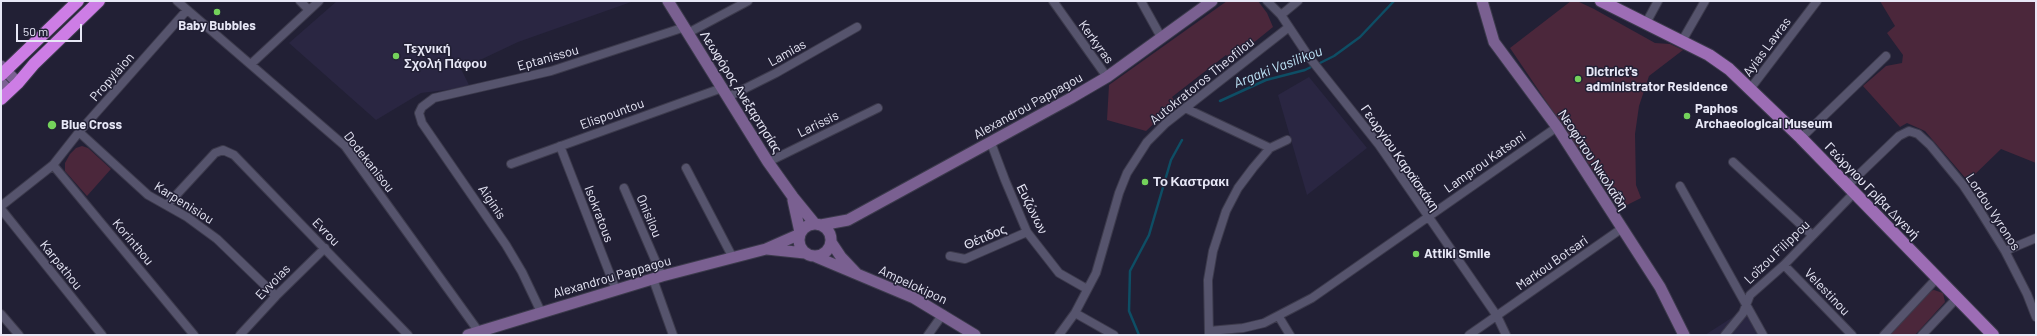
<!DOCTYPE html>
<html>
<head>
<meta charset="utf-8">
<style>
	body { margin:0 }
	#map { position:relative; width:2037px; height:336px; overflow:hidden; background:#222035; font-family:Barlow,sans-serif }
	canvas { display:block }
	.frame { position:absolute; inset:0; border:2px solid #e7e7f6; pointer-events:none }
	.scale { position:absolute; left:16px; top:24px; width:66px; height:18px; box-sizing:border-box; border:2px solid #e7e7f6; border-top:0; padding-left:5px; font-size:12px; line-height:14px; white-space:nowrap; color:#e7e7f6; -webkit-text-stroke:3px #222035; paint-order:stroke }
</style>
</head>
<body>
<div id="map">
<canvas width="2037" height="336"></canvas>
<div class="frame"></div>
<div class="scale">50 m</div>
</div>
<script>
const g = document.querySelector('canvas').getContext('2d');
g.lineJoin = 'round';
function fill(path, color) { g.fillStyle = color; g.fill(path, 'evenodd'); }
const poly = rows => new Path2D(rows.map(r => 'M' + r).join(''));
function strokePath(path, color, width, dash) { g.strokeStyle = color; g.lineWidth = width; g.lineCap = dash ? 'butt' : 'round'; g.setLineDash(dash || []); g.stroke(path); }
function label(font, color, halo, rows, align = 'center') {
  g.font = font + ' Barlow,sans-serif'; g.lineWidth = 3; g.setLineDash([]); g.textBaseline = 'middle'; g.strokeStyle = halo; g.fillStyle = color; for (const [text, x, y, turn = 0] of rows) {
    g.save(); g.translate(x, y); g.rotate((+turn || 0) * Math.PI / 180); g.textAlign = isNaN(turn) ? turn : align; if (halo) g.strokeText(text, 0, 0); g.fillText(text, 0, 0); g.restore();
  }
}
const built = poly([
	[337,1,634,1,518,42,461,69,470,87,421,93,376,120,289,43],
	[1309,77,1367,148,1307,195,1278,95],
	[1750,306,1767,335,1705,335]
]);
const green = poly([
	[1227,1,1258,1,1267,13,1273,27,1231,61,1226,55,1172,97,1176,103,1146,131,1107,120,1109,85],
	[1571,1,1577,1,1594,9,1655,43,1670,44,1683,50,1649,76,1639,106,1635,134,1636,185,1641,198,1619,209,1510,48],
	[1880,1,2036,1,2036,163,2001,149,1968,181,1925,131,1907,123,1900,127,1863,86,1886,66,1902,63,1903,55,1887,33,1895,26],
	[82,146,88,148,111,169,87,196,65,171,65,163,70,154,76,148],
	[1934,290,1943,293,1945,302,1915,335,1889,335,1930,291]
]);
const stream = poly([
	[1318,64,1334,56,1360,37,1394,1],
	[1220,101,1266,80,1305,70,1313,66],
	[1139,335,1129,311,1130,271,1149,235,1171,160,1182,140]
]);
const street = poly([
	[177,1,345,146,479,332],
	[300,1,309,10],
	[1053,1,1107,77],
	[1141,1,1161,37],
	[1267,1,1281,15,1309,57,1379,145,1497,316,1506,335],
	[1281,15,1298,1],
	[1646,23,1658,1],
	[688,33,748,1],
	[1682,41,1705,1],
	[251,64,319,1],
	[1750,89,1817,1],
	[728,97,776,73,857,27],
	[1185,108,1270,148],
	[79,132,148,195,187,217,217,239,276,296],
	[1801,138,1886,56],
	[991,143,1005,180,1027,232,1059,273,1087,289],
	[560,146,616,290],
	[768,162,878,108],
	[1733,162,1812,235],
	[511,164,722,88],
	[53,165,194,335],
	[686,168,733,258],
	[1680,186,1763,335],
	[1847,186,1899,136,1909,131,1918,134,1930,145,1963,185,1977,206,2005,251,2027,294,2036,317],
	[624,188,662,276],
	[167,205,215,153,223,150,234,155,408,335],
	[1,206,53,165,79,132,187,10],
	[1,209,102,335],
	[2005,251,2036,238],
	[950,256,965,259,1027,232],
	[1784,265,1852,335],
	[653,279,673,335],
	[541,312,522,272,506,245,422,123,419,113,422,107,434,98,551,71,685,27],
	[1075,313,1114,335],
	[1,314,19,335],
	[1279,317,1290,335],
	[1209,331,1243,328,1264,323,1312,298,1557,127],
	[240,335,276,296,325,248],
	[928,335,943,314],
	[1059,335,1075,313,1096,273,1119,193,1127,173,1147,142,1166,123,1289,27],
	[1209,335,1208,280,1213,251,1226,211,1238,188,1253,168,1270,148,1287,140],
	[1469,335,1621,229],
	[1725,335,1743,313,1750,295,1784,265,1854,193],
	[1884,335,1937,278],
	[1922,335,1956,299]
]);
const secondary = poly([
	[668,1,768,162,793,197,815,224],
	[1482,1,1494,42,1557,127,1660,287,1684,335],
	[1,66,18,83],
	[1,83,9,91],
	[793,200,800,232],
	'799 240a16 16 0 1 1 32 0a16 16 0 1 1-32 0Z',
	[821,225,848,220,1071,98,1107,77,1212,1],
	[831,242,841,257,857,274],
	[767,249,805,253],
	[814,256,914,298,975,335],
	[468,335,662,276,766,249,800,234]
]);
const primary = poly([
	[1601,1,1709,55,1729,69,1801,138,1993,335]
]);
const highway = poly([
	[1,75,78,1],
	[1,99,18,83,34,64,99,1]
]);
const markers = [
	[217,12,4,"#74d25b"],
	[396,56,4,"#74d25b"],
	[1578,79,4,"#74d25b"],
	[1687,116,4,"#74d25b"],
	[52,125,5,"#74d25b"],
	[1145,182,4,"#74d25b"],
	[1416,254,4,"#74d25b"]
];
const poiNames = [
	["Baby Bubbles",217,26,"center"],
	["Τεχνική",404,49],
	["Σχολή Πάφου",404,64],
	["Dictrict's",1586,72],
	["administrator Residence",1586,87],
	["Paphos",1695,109],
	["Archaeological Museum",1695,124],
	["Blue Cross",61,125],
	["Το Καστρακι",1153,182],
	["Attiki Smile",1424,254]
];
const streetNames = [
	["Kerkyras",1096,42,54],
	["Ayias Lavras",1767,47,-53],
	["Lamias",787,53,-29],
	["Eptanissou",548,58,-16],
	["Propylaion",112,77,-49],
	["Autokratoros Theofilou",1202,81,-39],
	["Λεωφόρος Ανεξαρτησίας",741,92,58],
	["Alexandrou Pappagou",1028,106,-29],
	["Elispountou",612,114,-20],
	["Larissis",818,124,-26],
	["Γεωργίου Καραϊσκάκη",1400,158,55],
	["Νεοφύτου Νικολαΐδη",1593,160,57],
	["Dodekanisou",369,162,52],
	["Lamprou Katsoni",1485,162,-35],
	["Γεώργιου Γρίβα Διγενή",1872,191,46],
	["Aiginis",492,202,56],
	["Karpenisiou",184,203,32],
	["Ευζώνων",1032,209,64],
	["Lordou Vyronos",1993,212,57],
	["Isokratous",599,214,69],
	["Onisilou",649,216,67],
	["Evrou",326,232,46],
	["Θέτιδος",985,237,-23],
	["Korinthou",133,242,50],
	["Loïzou Filippou",1777,252,-44],
	["Markou Botsari",1552,263,-35],
	["Karpathou",61,265,51],
	["Alexandrou Pappagou",612,277,-16],
	["Evvoias",273,282,-46],
	["Ampelokipon",913,285,25],
	["Velestinou",1827,292,46]
];
const waterNames = [
	["Argaki Vasilikou",1278,67,-21]
];
fill(built, '#2a2642');
fill(green, '#4b273b');
strokePath(stream, '#0e4e65', 2.5);
strokePath(street, '#3c3a4c', 10);
strokePath(secondary, '#3c3a4c', 13);
strokePath(primary, '#3c3a4c', 14);
strokePath(highway, '#3c3a4c', 14);
strokePath(street, '#56546d', 8);
strokePath(secondary, '#7a6091', 11);
strokePath(primary, '#9d6db5', 12);
strokePath(highway, '#cd7de5', 12);
for (const [x, y, r, color] of markers) { const dot = new Path2D(); dot.arc(x, y, r, 0, 2 * Math.PI); g.fillStyle = color; g.fill(dot); strokePath(dot, '#222035', 1.5); }
label('bold 13px', '#e7e7f6', '#222035', poiNames, 'left');
label('13px', '#e7e7f6', '#222035', streetNames);
label('italic 14px', '#c0e7fa', '#222035', waterNames);
</script>
</body>
</html>
